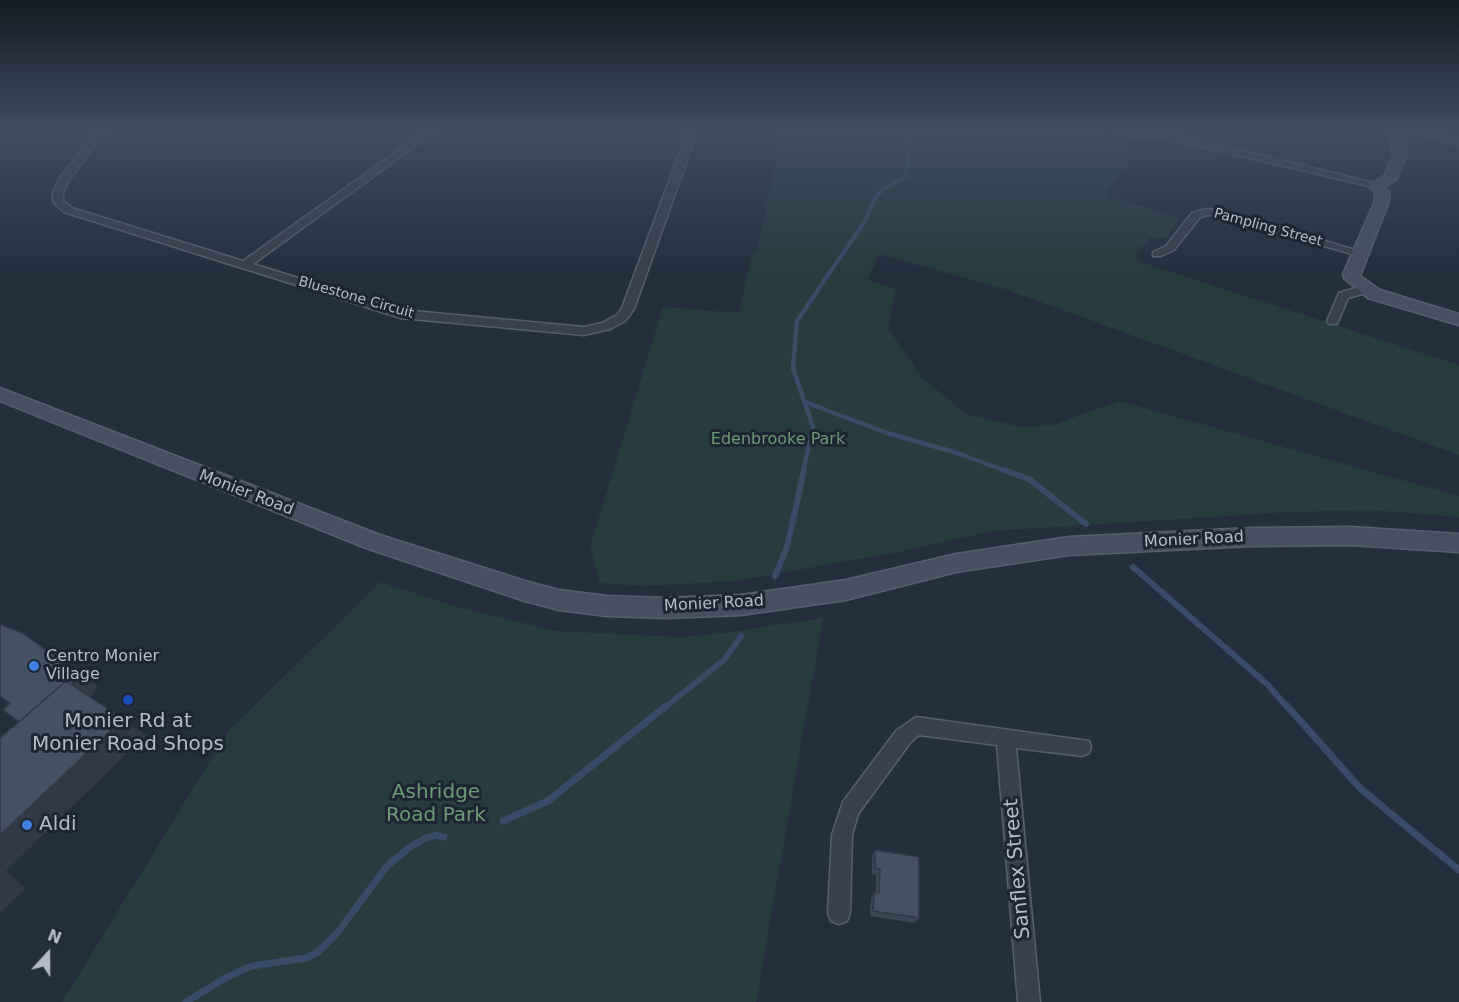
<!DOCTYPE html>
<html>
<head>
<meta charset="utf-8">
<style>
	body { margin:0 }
	#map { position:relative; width:1459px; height:1002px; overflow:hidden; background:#242f3e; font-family:"DejaVu Sans",sans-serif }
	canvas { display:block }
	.north { position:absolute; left:18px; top:924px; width:60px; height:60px; -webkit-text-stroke:4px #1d2633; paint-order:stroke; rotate:21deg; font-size:16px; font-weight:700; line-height:24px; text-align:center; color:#b4bcc9 }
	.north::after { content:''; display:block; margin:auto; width:21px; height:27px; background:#b4bcc9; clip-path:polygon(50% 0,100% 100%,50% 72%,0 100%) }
</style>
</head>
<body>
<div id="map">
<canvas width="1459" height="1002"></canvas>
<div class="north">N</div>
</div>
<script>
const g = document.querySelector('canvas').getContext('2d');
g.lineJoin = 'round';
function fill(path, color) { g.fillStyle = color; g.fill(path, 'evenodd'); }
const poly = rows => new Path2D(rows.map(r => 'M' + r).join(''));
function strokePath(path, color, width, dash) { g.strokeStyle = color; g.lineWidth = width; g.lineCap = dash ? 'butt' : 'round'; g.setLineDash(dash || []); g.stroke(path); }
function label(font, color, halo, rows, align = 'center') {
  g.font = font + ' "DejaVu Sans",sans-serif'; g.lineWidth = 6; g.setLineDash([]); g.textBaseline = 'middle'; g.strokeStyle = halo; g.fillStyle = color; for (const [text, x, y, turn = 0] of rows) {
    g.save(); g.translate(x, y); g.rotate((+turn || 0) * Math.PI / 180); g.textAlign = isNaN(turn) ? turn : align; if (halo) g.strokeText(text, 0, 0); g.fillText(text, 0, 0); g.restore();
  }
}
const green = poly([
	[783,130,1104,130,1105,135,1121,143,1132,159,1107,193,1111,197,1180,218,1166,238,1150,238,1137,254,1137,258,1143,263,1459,365,1459,455,1008,290,883,255,878,256,868,280,895,289,888,328,922,378,968,415,1022,427,1053,425,1119,401,1459,496,1459,517,1370,510,1289,512,993,531,898,552,736,581,645,586,600,583,590,547,663,307,739,313,752,254,756,254],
	[380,582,457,607,556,631,681,637,724,633,823,618,756,1002,62,1002,229,730]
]);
const streamFar3 = poly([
	[823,282,864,223,875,198,883,189,904,178,908,164,911,130]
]);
const streamFar2 = poly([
	[805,402,887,433,954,452,1009,472],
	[803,472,813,427,793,368,797,321,824,281]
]);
const streamFar1 = poly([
	[1004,470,1029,479,1086,524],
	[1133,567,1268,685,1288,708],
	[775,576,787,547,804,470],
	[664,708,724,660,741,636]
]);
const stream = poly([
	[1287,706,1360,788,1459,870],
	[503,821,548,801,666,706],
	[186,1002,227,977,252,966,306,958,318,952,338,932,387,866,410,847,426,838,436,835,444,837]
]);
const street = poly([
	[97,130,106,130,69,180,63,193,63,201,72,208,243,261,427,130,437,130,253,264,402,310,584,327,602,323,617,315,622,308,685,138,683,130,693,130,695,138,634,309,625,321,610,329,584,335,401,318,64,212,53,202,53,193,60,178,97,130],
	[1118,130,1169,133,1382,185,1377,188,1169,139,1121,135,1118,134,1118,130],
	[1400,130,1418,130,1459,139,1459,145,1400,130],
	[1206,209,1222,210,1365,253,1359,256,1217,215,1207,215,1200,217,1174,250,1161,256,1153,256,1153,252,1166,246,1192,213,1206,209],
	[1365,285,1369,286,1369,292,1348,298,1337,324,1329,324,1327,321,1339,293,1365,285],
	[916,717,1089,741,1091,747,1089,753,1082,756,1016,748,1040,1002,1018,1002,997,745,919,735,910,743,858,814,852,835,850,913,847,921,839,924,831,921,828,913,832,835,843,802,896,731,916,717]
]);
const secondary = poly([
	[1391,130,1404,130,1407,150,1405,159,1396,180,1385,186,1389,194,1389,201,1360,276,1380,290,1459,314,1459,325,1368,298,1344,278,1343,274,1375,201,1375,194,1370,185,1385,175,1391,159,1393,150,1391,130],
	[0,388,380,535,525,581,559,590,607,596,665,598,741,595,846,580,956,554,1069,537,1252,528,1351,527,1459,534,1459,552,1351,545,1252,546,1069,555,956,572,846,600,741,615,665,618,607,616,559,610,525,601,366,548,0,401,0,388]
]);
const wall = poly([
	[875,850,919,918,915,923,870,916,871,898,874,892,876,893,876,875,872,874,872,856]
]);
const shadedWall = poly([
	[78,672,97,685,91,698,46,739],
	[123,719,146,735,6,871,26,888,0,913,0,835]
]);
const building = poly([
	[0,624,22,633,78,672,72,685,66,681,19,722,3,710,10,703,0,696,0,624],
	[66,681,123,719,0,835,0,738,66,681],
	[875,850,919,857,919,918,873,911,874,892,879,893,880,869,875,868,875,850]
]);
const markers = [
	[34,666,6,"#3f7fe0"],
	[128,700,6,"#1a4fb4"],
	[27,825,6,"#3f7fe0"]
];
const farStreetnames = [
	["Pampling Street",1268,228,15],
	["Bluestone Circuit",356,298,16]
];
const parkNames = [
	["Edenbrooke Park",778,440]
];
const streetNames = [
	["Monier Road",246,493,21],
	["Monier Road",1194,540,-3],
	["Monier Road",714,604,-3]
];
const poiNames = [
	["Centro Monier",46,657],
	["Village",46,675]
];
const nearPoinames = [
	["Monier Rd at",128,722],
	["Monier Road Shops",128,745],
	["Aldi",39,825,"left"]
];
const nearParknames = [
	["Ashridge",436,793],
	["Road Park",436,816]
];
const nearStreetnames = [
	["Sanflex Street",1018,869,-95]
];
fill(green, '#263c3f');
strokePath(streamFar3, '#394c67', 4);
strokePath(streamFar2, '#394c67', 4.5);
strokePath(streamFar1, '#394c67', 6);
strokePath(stream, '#394c67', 7);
strokePath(street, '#565f6c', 3);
strokePath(secondary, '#565f6c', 3);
fill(street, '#38414e');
fill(secondary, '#465061');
fill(wall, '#3b4654');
fill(shadedWall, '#303945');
fill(building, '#455162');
strokePath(building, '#303945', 1.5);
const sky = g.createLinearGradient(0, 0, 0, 271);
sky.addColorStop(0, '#141a22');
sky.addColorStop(0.48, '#3f4d63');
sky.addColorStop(1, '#3f4d6300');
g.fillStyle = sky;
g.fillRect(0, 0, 1459, 271);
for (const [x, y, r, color] of markers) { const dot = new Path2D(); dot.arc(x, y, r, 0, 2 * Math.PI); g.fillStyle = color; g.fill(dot); strokePath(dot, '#1d2633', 2); }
label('14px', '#b4bcc9', '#1d2633', farStreetnames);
label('16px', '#6b9a76', '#1d2633', parkNames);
label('16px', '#b4bcc9', '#1d2633', streetNames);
label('16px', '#b4bcc9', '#1d2633', poiNames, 'left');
label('20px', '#b4bcc9', '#1d2633', nearPoinames);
label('20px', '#6b9a76', '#1d2633', nearParknames);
label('20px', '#b4bcc9', '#1d2633', nearStreetnames);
</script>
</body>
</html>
